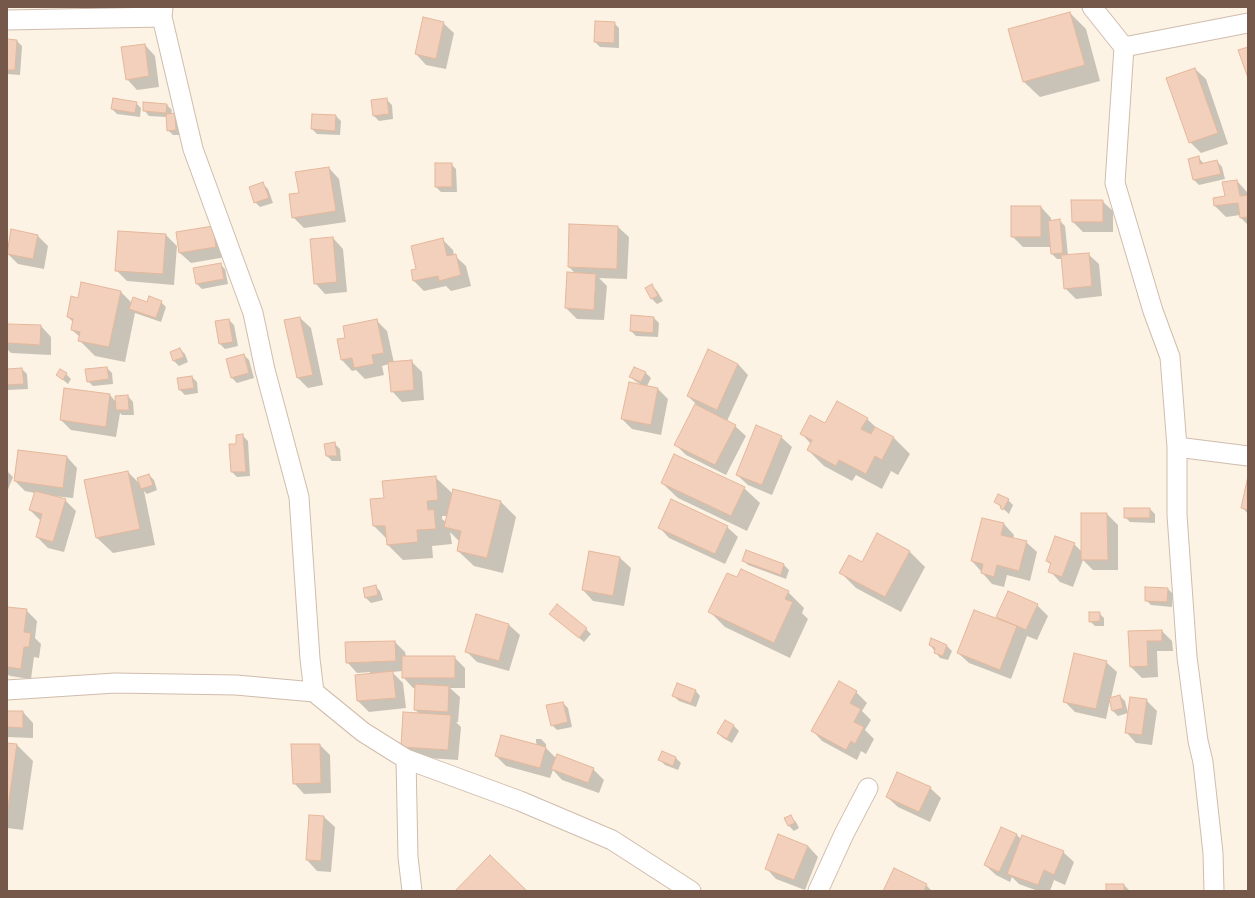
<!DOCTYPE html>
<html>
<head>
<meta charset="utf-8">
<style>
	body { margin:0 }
	#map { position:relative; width:1255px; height:898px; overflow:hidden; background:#fcf3e4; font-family:"Nunito Sans",sans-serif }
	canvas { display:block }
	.frame { position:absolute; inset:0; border:8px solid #755849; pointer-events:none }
</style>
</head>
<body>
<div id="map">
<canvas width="1255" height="898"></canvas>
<div class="frame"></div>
</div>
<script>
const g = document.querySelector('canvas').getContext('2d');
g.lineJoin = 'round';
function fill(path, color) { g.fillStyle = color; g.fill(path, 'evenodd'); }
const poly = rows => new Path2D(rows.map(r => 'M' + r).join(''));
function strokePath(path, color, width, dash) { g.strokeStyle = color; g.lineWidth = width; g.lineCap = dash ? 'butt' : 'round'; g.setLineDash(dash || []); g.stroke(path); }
const shadow = poly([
	[1070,13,1086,29,1100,81,1040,97,1024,82],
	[443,23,454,33,446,69,426,65,416,54],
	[614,23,619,28,619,48,600,47,595,42],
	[7,40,17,41,22,46,20,75,7,74],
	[145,45,155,56,159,87,137,90,127,79],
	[1195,69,1206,79,1228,144,1201,153,1190,142],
	[386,99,392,105,393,119,379,121,374,116],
	[136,103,141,108,140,117,117,114,112,109],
	[167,105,172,110,171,114,175,114,180,119,181,135,173,135,168,130,167,117,149,116,144,110],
	[336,116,341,121,340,135,317,134,312,129],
	[1198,157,1204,164,1217,161,1222,167,1225,179,1199,185,1194,180],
	[451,164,456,169,457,192,441,192,436,187],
	[329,168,339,179,346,222,304,228,293,217,300,194],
	[1237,181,1247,192,1248,225,1241,218,1240,215,1226,217,1215,206,1214,198,1226,197],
	[263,184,268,189,273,203,260,207,255,202],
	[1102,201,1113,211,1113,232,1083,232,1072,221],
	[1041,207,1051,218,1051,221,1060,221,1065,226,1068,256,1088,254,1099,264,1102,296,1076,299,1065,288,1062,259,1057,259,1052,254,1052,247,1023,247,1012,236],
	[570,225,618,227,629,237,627,279,599,278,607,286,604,320,577,319,566,308,576,274,569,267],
	[212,227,226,257,191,263,180,253],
	[12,230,37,235,48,246,44,269,18,264,7,253],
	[119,232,166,235,177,246,174,285,127,281,116,270],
	[333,238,343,249,347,292,325,294,315,283],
	[442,239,453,250,454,255,466,266,471,286,451,291,446,286,424,291,414,281,418,269],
	[220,264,225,269,228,284,202,289,197,284],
	[652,286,657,291,663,301,657,304,652,299,646,289],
	[120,291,132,303,148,303,161,302,166,307,161,322,135,313,125,362,95,356,79,340,80,337,72,330,74,323,68,317],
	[300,318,311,328,323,385,308,388,298,378,285,321],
	[654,318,659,323,658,337,636,336,631,331],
	[229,320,234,325,238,346,225,349,220,344],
	[376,320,387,331,394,363,411,361,422,372,424,400,402,402,392,391,389,364,382,366,384,375,365,379,356,370,352,371,342,360,338,340,346,339],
	[7,325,41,326,51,337,51,355,11,353,7,349],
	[180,349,185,354,188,362,179,366,174,361,171,353],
	[709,351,738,364,748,375,727,421,735,426,746,436,726,475,686,455,675,444,699,407,688,396],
	[244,355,249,360,254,378,237,383,232,378],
	[107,368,112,373,113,384,93,386,88,381],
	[634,368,646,373,651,378,647,386,658,389,668,399,661,435,632,429,622,419,642,385,635,381,630,376],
	[22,369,27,374,28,389,7,390,7,370],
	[66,374,71,379,68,384,57,375],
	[192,377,197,382,198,393,185,395,180,390],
	[64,389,110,395,116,402,128,396,133,402,134,415,122,415,120,413,116,437,71,430,61,420],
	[867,419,879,430,894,438,910,454,898,475,891,471,882,489,856,475,852,481,824,466,808,450,811,444,801,433,825,424],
	[243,436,248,441,250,476,237,477,232,472,237,445],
	[781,437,792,447,772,495,748,485,737,475],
	[335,444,340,449,341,461,332,461,327,456],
	[67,457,77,468,73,498,53,496,53,497,65,500,76,511,64,552,48,548,37,537,41,521,30,510,35,493,25,491,15,481],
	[7,471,13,477,7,492],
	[128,472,141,485,149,475,154,480,157,490,147,494,144,491,155,545,113,553,97,538],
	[435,477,453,494,500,501,516,517,503,573,474,566,458,551,460,542,450,532,452,544,432,546,433,558,403,560,388,545,387,539,374,526,385,499],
	[442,516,447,516,446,522,442,519],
	[1248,480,1248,514,1242,507],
	[662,483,744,488,760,503,747,531,678,498],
	[1008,500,1013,505,1009,514,996,502],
	[1150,509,1155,514,1155,523,1130,522,1125,517],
	[1107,514,1118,525,1118,570,1093,570,1083,560,1073,587,1060,582,1050,571,1052,566,1047,561,1074,544,1082,552],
	[1004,524,1014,535,1013,539,1026,542,1037,552,1030,581,1007,575,1004,587,992,584,972,561],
	[659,527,727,527,738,537,725,564,669,538],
	[747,551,784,565,789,570,786,579,748,565,743,560],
	[909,551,925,567,901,612,856,588,840,572],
	[589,552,620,558,631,568,624,606,593,601,583,590],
	[737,579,788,592,804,608,802,613,808,619,790,658,725,627,709,611],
	[375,586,380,591,383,600,371,603,366,598,364,589],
	[1168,589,1173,594,1172,607,1151,605,1146,600],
	[1037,605,1048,616,1037,640,1027,636,1011,679,969,663,958,653,1003,622,997,616],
	[7,608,26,610,37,621,35,638,41,644,39,658,34,657,31,679,10,676,7,674],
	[1099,613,1104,618,1104,626,1095,626,1090,621],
	[550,614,586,629,591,634,584,642],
	[476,616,509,625,520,635,509,671,477,662,466,651],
	[1162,631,1172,641,1173,651,1157,651,1158,677,1142,678,1131,667,1129,632],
	[395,642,405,652,406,657,454,657,465,668,465,688,450,688,460,697,458,722,456,722,461,727,458,760,413,757,402,747,420,714,415,710,416,688,413,688,403,677,403,671,392,672,403,683,406,708,369,712,358,701,356,676,370,674,370,672,357,673,347,662],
	[930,645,947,646,952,651,948,660,940,658],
	[1106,662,1117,672,1111,698,1120,696,1125,701,1128,713,1118,716,1113,711,1110,700,1106,719,1075,712,1064,701],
	[695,690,700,696,696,707,679,701,673,696],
	[856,692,867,703,862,711,871,720,865,730,874,739,866,754,861,751,857,760,822,741,812,730],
	[1146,700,1157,711,1152,745,1136,743,1126,732],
	[563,703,568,708,572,727,557,730,552,725],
	[7,712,23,712,33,723,33,738,7,737],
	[725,721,734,726,739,731,732,743,723,738,718,733],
	[536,739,541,739,546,744,546,748,556,758,593,769,604,780,599,793,562,780,553,770,550,778,506,766,496,756,539,746,536,743],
	[7,744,17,745,33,761,23,830,7,828],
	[320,745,330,755,331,793,304,794,294,783],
	[676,758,681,763,678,770,665,765,660,760],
	[930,788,941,798,930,822,898,807,887,797],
	[310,816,324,817,335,827,331,872,317,871,307,860],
	[790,816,796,822,799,828,794,831,789,826],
	[1016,834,1021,839,1063,852,1074,862,1065,885,1054,880,1050,891,1038,891,1019,884,1012,877,1010,882,996,875,985,865],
	[808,846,818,857,805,890,776,879,766,868],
	[926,885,932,891,884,891],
	[1124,885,1130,891,1107,891]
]);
const building = poly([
	[1070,12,1085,65,1023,82,1008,29,1070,12],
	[423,17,444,22,436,59,415,54,423,17],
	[595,21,615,22,614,43,594,42,595,21],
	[7,39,17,40,15,70,7,70,7,39],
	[145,44,149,76,126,80,121,47,145,44],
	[1248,47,1248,78,1238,50,1248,47],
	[1195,68,1218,133,1189,143,1166,78,1195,68],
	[113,98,137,102,135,113,111,109,113,98],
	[387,98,389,114,373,116,371,100,387,98],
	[143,102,167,104,166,113,143,111,143,102],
	[175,113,176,130,167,131,166,114,175,113],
	[312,114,336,115,335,131,311,129,312,114],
	[1199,156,1200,164,1217,160,1221,174,1193,180,1188,159,1199,156],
	[435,163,452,163,452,187,435,187,435,163],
	[329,167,336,211,292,218,289,194,299,193,295,172,329,167],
	[1237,180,1240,196,1248,195,1248,217,1240,218,1238,203,1214,206,1213,198,1225,196,1222,182,1237,180],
	[263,182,269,198,254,203,249,187,263,182],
	[1071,200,1103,200,1103,222,1072,222,1071,200],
	[1011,206,1041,206,1041,237,1011,237,1011,206],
	[1060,219,1063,253,1051,254,1048,221,1060,219],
	[569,224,618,226,617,269,568,267,569,224],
	[213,226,216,247,179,253,176,232,213,226],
	[11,229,38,235,33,259,7,254,11,229],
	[118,231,166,234,163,274,115,271,118,231],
	[333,237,337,282,314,284,310,239,333,237],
	[443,238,447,256,456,254,461,275,439,281,438,276,413,281,411,270,416,269,411,246,443,238],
	[1089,253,1092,286,1064,289,1061,255,1089,253],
	[221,263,224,279,196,284,193,268,221,263],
	[567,272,596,274,594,310,565,308,567,272],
	[81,282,121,291,109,347,78,341,80,332,71,330,73,319,67,317,71,296,78,298,81,282],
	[652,284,658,296,651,299,645,288,652,284],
	[149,296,162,301,156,318,129,309,133,297,147,302,149,296],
	[631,315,654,317,653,333,630,331,631,315],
	[300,317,313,375,297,378,284,320,300,317],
	[229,319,233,342,219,344,215,321,229,319],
	[377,319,384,353,372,355,374,364,354,368,352,358,341,360,337,339,345,338,343,326,377,319],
	[7,324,41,325,40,345,7,343,7,324],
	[180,348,184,357,173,361,170,352,180,348],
	[708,349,738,364,717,410,687,396,708,349],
	[244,354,249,373,231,378,226,359,244,354],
	[412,360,414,390,391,392,388,362,412,360],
	[107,367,109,379,87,382,85,369,107,367],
	[634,367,646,372,641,382,629,377,634,367],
	[22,368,24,384,7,385,7,369,22,368],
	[60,369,67,373,63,380,56,375,60,369],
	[192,376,194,388,179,390,177,378,192,376],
	[629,382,658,388,651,425,621,419,629,382],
	[64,388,110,394,106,427,60,420,64,388],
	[128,395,129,410,116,410,115,396,128,395],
	[837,401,868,418,861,429,871,434,875,427,894,437,882,460,875,456,866,474,839,460,836,466,807,450,812,440,800,434,810,415,825,423,837,401],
	[695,404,736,425,715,465,674,445,695,404],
	[756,425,782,436,762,485,736,475,756,425],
	[243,434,246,472,231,472,229,444,236,444,236,435,243,434],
	[335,442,337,456,326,456,324,444,335,442],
	[18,450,67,456,63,488,14,481,18,450],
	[674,454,745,487,731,516,661,483,674,454],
	[128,471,140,529,96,538,84,480,128,471],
	[149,474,153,485,141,489,137,478,149,474],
	[436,476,438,500,427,501,428,510,434,509,436,529,417,530,418,542,387,545,385,526,373,526,370,499,384,498,382,481,436,476],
	[1248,476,1248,510,1241,508,1248,476],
	[453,489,501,501,487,558,457,551,461,531,444,527,453,489],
	[35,491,66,499,53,542,36,537,42,514,29,510,35,491],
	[998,494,1009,499,1003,510,1000,508,1001,506,994,502,998,494],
	[671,499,728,526,715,554,658,528,671,499],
	[1124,508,1150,508,1150,518,1124,518,1124,508],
	[1081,513,1107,513,1108,560,1081,560,1081,513],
	[982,518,1004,523,1001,535,1027,541,1019,571,997,565,994,577,981,573,983,564,971,561,982,518],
	[877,533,910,551,885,597,839,573,849,555,862,562,877,533],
	[1055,536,1075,543,1062,577,1048,572,1051,563,1046,561,1055,536],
	[746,550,784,564,781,575,742,561,746,550],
	[589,551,620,557,613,596,582,590,589,551],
	[741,569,789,591,785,599,793,602,774,643,708,612,727,573,737,577,741,569],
	[376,585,378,595,365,598,363,588,376,585],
	[1145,587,1168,588,1167,602,1145,601,1145,587],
	[1008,591,1038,604,1026,630,996,617,1008,591],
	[557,604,587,628,579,638,549,614,557,604],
	[7,607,27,609,24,632,31,633,29,647,24,647,21,669,7,667,7,607],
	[974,610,1017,626,1000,670,957,653,974,610],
	[1089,612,1100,612,1100,621,1089,622,1089,612],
	[476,614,509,624,499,661,465,652,476,614],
	[1162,630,1162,641,1147,641,1148,666,1130,667,1128,631,1162,630],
	[931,638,947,645,943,656,934,653,935,648,929,645,931,638],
	[395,641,396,661,346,663,345,642,395,641],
	[1074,653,1107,661,1096,709,1063,702,1074,653],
	[402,656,455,656,455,678,402,678,402,656],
	[393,671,396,698,357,701,355,675,393,671],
	[839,681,857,691,850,703,861,709,854,722,864,727,855,744,851,741,846,750,811,731,839,681],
	[677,683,696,690,691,703,672,696,677,683],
	[415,684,449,686,448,712,414,710,415,684],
	[1120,695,1123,708,1112,711,1109,698,1120,695],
	[1130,697,1147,699,1142,735,1125,733,1130,697],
	[563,702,568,722,551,726,546,705,563,702],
	[7,711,23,711,23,728,7,727,7,711],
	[403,712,451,715,448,750,401,747,403,712],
	[725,720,734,725,727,739,717,733,725,720],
	[501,735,546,747,540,768,495,756,501,735],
	[7,743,17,744,7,815,7,743],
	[291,744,320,744,321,783,293,784,291,744],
	[662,751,676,757,673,766,658,760,662,751],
	[557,754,594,768,588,783,551,769,557,754],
	[897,772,931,787,919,812,886,797,897,772],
	[309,815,324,816,321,861,306,860,309,815],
	[791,815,795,823,788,826,784,818,791,815],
	[1001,827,1017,834,999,872,984,865,1001,827],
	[778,834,808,846,794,880,765,869,778,834],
	[1022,835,1064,851,1054,875,1044,870,1038,885,1007,874,1022,835],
	[490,855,526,890,524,891,455,891,490,855],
	[894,868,927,884,924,891,883,891,894,868],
	[1106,884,1124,884,1124,891,1106,891,1106,884]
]);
const street = poly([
	[163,7,162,17,193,149,253,313,265,370,299,497,310,659,314,692,363,732,406,759,520,801,612,840,691,891],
	[1092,7,1124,47,1115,183,1153,311,1170,357,1177,447,1177,515,1187,657,1198,741,1203,762,1213,853,1214,891],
	[7,20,162,17],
	[1124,47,1248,23],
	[1177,447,1248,456],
	[7,690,115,683,236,685,314,692],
	[406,759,408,857,412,891],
	[818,891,844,834,868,788]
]);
fill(shadow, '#0003');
fill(building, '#f2d0bb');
strokePath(building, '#e5b79b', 1);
strokePath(street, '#d0bcad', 21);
strokePath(street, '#fff', 19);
</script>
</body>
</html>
